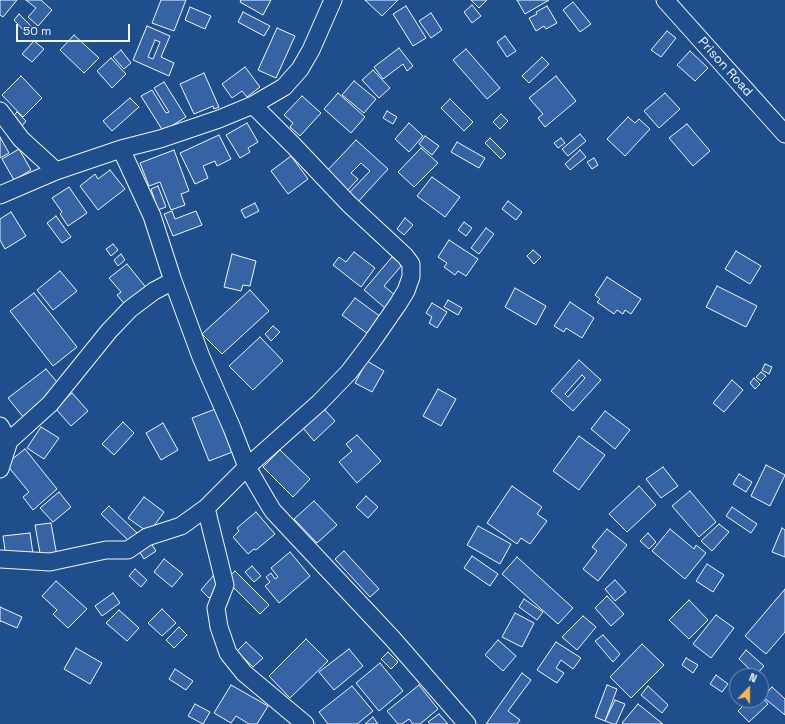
<!DOCTYPE html>
<html>
<head>
<meta charset="utf-8">
<style>
	body { margin:0 }
	#map { position:relative; width:785px; height:724px; overflow:hidden; background:#1f4e8c; font-family:"Space Grotesk",sans-serif }
	canvas { display:block }
	.north { position:absolute; left:729px; top:668px; width:40px; height:40px; box-sizing:border-box; background:#1f4e8c; border:1px solid #7391ba; border-radius:50%; rotate:22deg; font-size:11px; font-weight:700; line-height:16px; text-align:center; color:#f2f6ff }
	.north::after { content:''; display:block; margin:auto; width:14px; height:18px; background:#ffb74d; clip-path:polygon(50% 0,100% 100%,50% 72%,0 100%) }
	.scale { position:absolute; left:16px; top:24px; width:114px; height:18px; box-sizing:border-box; border:2px solid #f2f6ff; border-top:0; padding-left:5px; font-size:12px; line-height:14px; white-space:nowrap; color:#f2f6ff; -webkit-text-stroke:3px #1f4e8c; paint-order:stroke }
</style>
</head>
<body>
<div id="map">
<canvas width="785" height="724"></canvas>
<div class="north">N</div>
<div class="scale">50 m</div>
</div>
<script>
const g = document.querySelector('canvas').getContext('2d');
g.lineJoin = 'round';
function fill(path, color) { g.fillStyle = color; g.fill(path, 'evenodd'); }
const poly = rows => new Path2D(rows.map(r => 'M' + r).join(''));
function strokePath(path, color, width, dash) { g.strokeStyle = color; g.lineWidth = width; g.lineCap = dash ? 'butt' : 'round'; g.setLineDash(dash || []); g.stroke(path); }
function label(font, color, halo, rows, align = 'center') {
  g.font = font + ' "Space Grotesk",sans-serif'; g.lineWidth = 3; g.setLineDash([]); g.textBaseline = 'middle'; g.strokeStyle = halo; g.fillStyle = color; for (const [text, x, y, turn = 0] of rows) {
    g.save(); g.translate(x, y); g.rotate((+turn || 0) * Math.PI / 180); g.textAlign = isNaN(turn) ? turn : align; if (halo) g.strokeText(text, 0, 0); g.fillText(text, 0, 0); g.restore();
  }
}
const building = poly([
	[0,0,17,0,3,17,0,15,0,0],
	[26,0,41,0,52,10,38,26,28,17,36,8,26,0],
	[161,0,186,0,174,31,152,23,161,0],
	[241,0,271,0,263,15,240,2,241,0],
	[365,0,398,0,382,16,365,0],
	[471,0,487,0,479,8,471,0],
	[517,0,549,0,525,14,517,0],
	[573,2,591,24,580,32,563,10,573,2],
	[472,5,481,16,472,23,464,12,472,5],
	[406,6,426,38,413,46,393,14,406,6],
	[547,6,557,23,546,29,544,26,536,31,529,18,537,14,536,12,547,6],
	[190,7,211,16,205,29,185,20,190,7],
	[243,12,270,26,264,36,238,22,243,12],
	[431,13,442,30,431,38,419,21,431,13],
	[19,14,32,27,26,33,14,20,19,14],
	[147,26,170,36,161,57,174,63,169,76,133,60,147,26],
	[155,40,160,42,153,59,148,57,155,40],
	[277,28,295,36,276,78,258,70,277,28],
	[667,31,676,38,661,57,651,50,667,31],
	[74,35,99,58,84,73,60,50,74,35],
	[505,36,516,51,507,57,497,42,505,36],
	[34,41,44,49,32,62,22,54,34,41],
	[399,48,413,66,407,71,403,64,383,79,374,67,399,48],
	[466,49,500,88,487,99,453,60,466,49],
	[121,50,131,63,124,69,113,57,121,50],
	[690,51,708,68,695,81,677,65,690,51],
	[542,57,549,64,529,83,522,76,542,57],
	[111,58,126,74,112,88,97,71,111,58],
	[245,67,260,87,247,97,242,91,232,98,222,84,245,67],
	[373,70,390,88,379,98,362,80,373,70],
	[204,73,219,107,214,109,213,106,194,114,180,84,204,73],
	[21,76,42,98,23,117,2,95,21,76],
	[556,76,576,101,545,127,538,118,543,114,529,98,556,76],
	[354,81,376,99,364,113,342,95,354,81],
	[164,82,186,117,163,131,141,96,152,90,166,113,169,112,154,88,164,82],
	[338,93,365,117,351,133,324,109,338,93],
	[665,93,680,109,659,128,644,111,665,93],
	[302,96,321,113,300,136,290,127,293,123,284,115,302,96],
	[130,98,139,107,112,131,103,121,130,98],
	[450,99,473,122,464,131,441,108,450,99],
	[387,111,397,117,393,124,383,118,387,111],
	[17,112,26,121,21,127,11,118,17,112],
	[501,114,508,121,500,129,493,122,501,114],
	[628,117,635,123,639,119,650,129,625,156,607,139,628,117],
	[247,123,258,142,248,148,250,152,240,158,226,135,247,123],
	[409,123,423,136,409,152,395,139,409,123],
	[687,124,710,151,693,166,669,138,687,124],
	[580,134,586,141,568,156,562,149,580,134],
	[219,135,231,159,217,166,215,161,203,166,208,178,195,184,180,153,219,135],
	[425,136,439,146,432,155,419,144,425,136],
	[0,137,9,153,0,158,0,137],
	[490,138,506,154,501,159,485,143,490,138],
	[561,138,565,143,558,148,554,143,561,138],
	[356,140,388,169,356,204,346,196,370,171,361,163,351,173,358,179,346,192,325,173,356,140],
	[457,142,485,158,479,168,451,152,457,142],
	[421,148,438,163,414,187,398,172,421,148],
	[19,149,31,170,14,180,2,159,19,149],
	[174,150,189,191,181,194,185,205,171,210,160,182,149,186,140,163,174,150],
	[580,150,586,157,570,170,565,164,580,150],
	[291,156,308,179,288,194,271,171,291,156],
	[594,158,598,165,592,169,587,162,594,158],
	[110,170,125,189,98,210,80,186,95,174,98,179,110,170],
	[432,177,460,197,445,217,417,196,432,177],
	[158,186,166,207,158,210,151,189,158,186],
	[69,187,87,213,68,226,60,214,62,212,52,198,69,187],
	[508,201,522,212,516,220,502,209,508,201],
	[255,203,259,211,245,218,241,210,255,203],
	[172,211,175,219,196,211,202,225,173,236,164,214,172,211],
	[11,212,26,236,5,249,0,240,0,219,11,212],
	[56,216,71,237,62,243,47,223,56,216],
	[405,218,413,225,404,235,397,229,405,218],
	[464,222,472,228,466,236,458,230,464,222],
	[486,228,494,234,479,254,471,248,486,228],
	[449,240,478,259,466,276,458,271,455,275,444,267,447,263,438,257,449,240],
	[113,244,118,250,111,256,106,249,113,244],
	[533,250,541,257,534,264,527,256,533,250],
	[736,251,761,266,750,284,725,269,736,251],
	[354,252,375,268,361,287,333,265,339,257,346,262,354,252],
	[121,254,125,260,118,266,114,260,121,254],
	[232,254,256,261,250,286,243,285,241,291,224,287,232,254],
	[392,257,402,265,384,286,396,296,385,308,364,290,392,257],
	[127,264,148,290,127,307,117,295,121,292,109,278,127,264],
	[60,271,77,291,53,310,37,290,60,271],
	[607,277,641,299,631,314,625,310,623,314,617,310,614,314,597,302,600,299,595,295,607,277],
	[717,286,757,306,746,327,706,307,717,286],
	[515,288,546,306,536,325,505,307,515,288],
	[250,290,269,311,222,354,202,334,250,290],
	[34,293,77,347,53,366,10,311,34,293],
	[355,298,381,317,368,334,342,315,355,298],
	[448,300,462,308,458,315,444,307,448,300],
	[570,302,594,318,582,338,566,328,564,332,554,326,570,302],
	[432,303,447,312,437,328,429,323,432,317,426,313,432,303],
	[273,326,280,332,271,341,265,334,273,326],
	[260,337,283,361,253,390,229,366,260,337],
	[579,360,601,380,573,411,551,391,579,360],
	[582,375,585,378,568,397,565,394,582,375],
	[367,361,384,371,372,392,355,383,367,361],
	[765,364,772,367,769,374,762,370,765,364],
	[46,369,62,388,24,418,8,398,46,369],
	[761,372,766,376,761,381,756,377,761,372],
	[754,378,760,384,755,389,750,383,754,378],
	[732,380,743,390,724,412,713,403,732,380],
	[438,389,456,399,441,426,423,416,438,389],
	[72,393,88,411,71,426,55,408,72,393],
	[218,408,235,451,209,461,192,418,218,408],
	[324,409,335,421,314,441,303,428,324,409],
	[605,411,630,430,615,449,591,429,605,411],
	[123,422,134,433,114,455,102,444,123,422],
	[163,423,178,450,161,460,146,433,163,423],
	[41,427,59,438,44,459,27,448,41,427],
	[357,435,381,461,357,483,339,462,352,451,346,444,357,435],
	[579,436,605,455,579,490,553,471,579,436],
	[25,449,57,489,33,510,23,497,29,492,6,464,25,449],
	[280,450,310,479,293,497,263,467,280,450],
	[766,465,785,475,770,506,751,496,766,465],
	[663,467,678,486,661,498,646,479,663,467],
	[739,474,752,482,746,492,733,484,739,474],
	[512,486,542,507,537,514,547,521,530,544,521,538,517,544,487,523,512,486],
	[639,486,656,505,627,532,609,514,639,486],
	[690,491,716,522,699,537,672,506,690,491],
	[59,492,71,507,53,522,40,508,59,492],
	[366,496,378,507,368,518,356,507,366,496],
	[144,497,164,512,149,533,128,518,144,497],
	[314,501,337,525,317,543,294,519,314,501],
	[109,506,137,533,129,541,101,514,109,506],
	[732,507,757,524,751,533,726,516,732,507],
	[256,512,275,534,256,550,254,549,248,554,233,537,239,531,237,528,256,512],
	[51,523,57,556,41,559,35,525,51,523],
	[719,524,729,532,712,551,701,541,719,524],
	[478,526,511,544,500,564,467,545,478,526],
	[782,528,785,530,785,557,772,552,782,528],
	[607,529,627,545,598,581,583,569,597,551,592,547,607,529],
	[670,529,694,549,696,545,706,553,685,579,652,551,670,529],
	[30,533,33,554,6,557,3,536,30,533],
	[648,533,656,542,649,549,640,541,648,533],
	[149,540,156,551,144,559,137,548,149,540],
	[344,551,379,589,370,597,335,559,344,551],
	[290,552,310,576,279,603,265,586,270,582,266,577,271,573,275,579,278,577,271,568,290,552],
	[472,556,498,574,490,586,464,568,472,556],
	[517,557,573,608,558,624,502,574,517,557],
	[164,559,183,574,172,587,154,572,164,559],
	[707,564,724,575,713,592,696,581,707,564],
	[252,566,261,576,254,582,245,572,252,566],
	[135,569,147,580,141,587,129,576,135,569],
	[235,571,269,605,260,614,226,580,235,571],
	[213,576,222,585,209,598,201,590,213,576],
	[615,580,626,592,615,601,605,589,615,580],
	[56,581,87,609,68,628,53,614,57,610,42,596,56,581],
	[785,589,785,632,766,654,745,636,785,589],
	[113,593,120,603,102,616,95,606,113,593],
	[607,596,624,614,611,626,595,608,607,596],
	[524,599,543,612,537,620,519,607,524,599],
	[689,600,708,620,689,639,669,620,689,600],
	[0,607,22,617,17,628,1,621,0,622,0,607],
	[162,609,176,623,162,636,148,623,162,609],
	[119,610,139,628,127,641,106,623,119,610],
	[515,613,534,623,522,647,502,637,515,613],
	[716,615,734,628,711,658,693,644,716,615],
	[583,616,596,627,577,650,562,637,583,616],
	[179,627,187,635,174,648,166,640,179,627],
	[603,635,620,654,613,662,595,641,603,635],
	[306,639,328,661,290,698,269,676,306,639],
	[498,640,516,656,503,671,485,655,498,640],
	[246,642,263,658,253,667,237,651,246,642],
	[556,642,581,658,573,669,561,660,556,668,564,673,557,683,537,670,556,642],
	[642,644,664,665,631,698,610,677,642,644],
	[76,648,102,663,90,684,64,669,76,648],
	[349,649,363,666,334,690,319,672,349,649],
	[746,650,764,666,756,675,739,659,746,650],
	[388,652,398,662,391,669,381,659,388,652],
	[686,658,698,665,693,673,682,665,686,658],
	[380,663,403,691,379,711,356,683,380,663],
	[175,669,193,681,186,690,169,679,175,669],
	[522,673,531,680,508,711,520,720,517,724,486,724,522,673],
	[716,675,728,684,722,692,710,684,716,675],
	[231,685,268,706,257,724,249,724,236,716,231,723,214,713,231,685],
	[419,685,438,709,420,724,413,724,409,719,402,724,398,724,387,711,419,685],
	[607,685,617,689,605,721,595,717,607,685],
	[352,686,373,711,357,724,328,724,319,712,352,686],
	[648,686,668,705,662,713,641,695,648,686],
	[772,687,785,699,785,715,763,697,772,687],
	[761,696,768,704,749,722,738,711,749,700,761,700,761,696],
	[615,700,625,704,616,724,613,724,605,721,615,700],
	[195,704,210,712,203,724,188,716,195,704],
	[638,704,663,724,624,724,622,723,638,704],
	[439,714,448,724,430,724,428,722,439,714],
	[373,717,378,724,365,724,373,717]
]);
const minor = poly([
	[665,0,785,134],
	[0,111,21,139,56,171],
	[121,149,152,216,173,281,201,357,232,428,247,467,268,503,273,511,392,638,467,724],
	[0,195,56,171,121,149,160,139,219,119,253,105,284,87,300,69,311,50,333,0],
	[0,426,9,441],
	[0,469,9,441,50,404,109,331,130,309,154,291,173,281],
	[206,508,225,585,216,608,219,627,228,653,244,673,305,724],
	[0,559,50,562,106,550,128,550,147,537,181,526,206,508,247,467,320,402,349,372,371,343,398,304,406,291,411,277,411,264,405,256,349,204,294,146,253,105]
]);
const streetNames = [
	["Prison Road",725,67,48]
];
fill(building, '#3563a3');
strokePath(building, '#f2f6ff', 1);
strokePath(minor, '#f2f6ff', 19);
strokePath(minor, '#1f4e8c', 17);
label('13px', '#f2f6ff', '#1f4e8c', streetNames);
</script>
</body>
</html>
